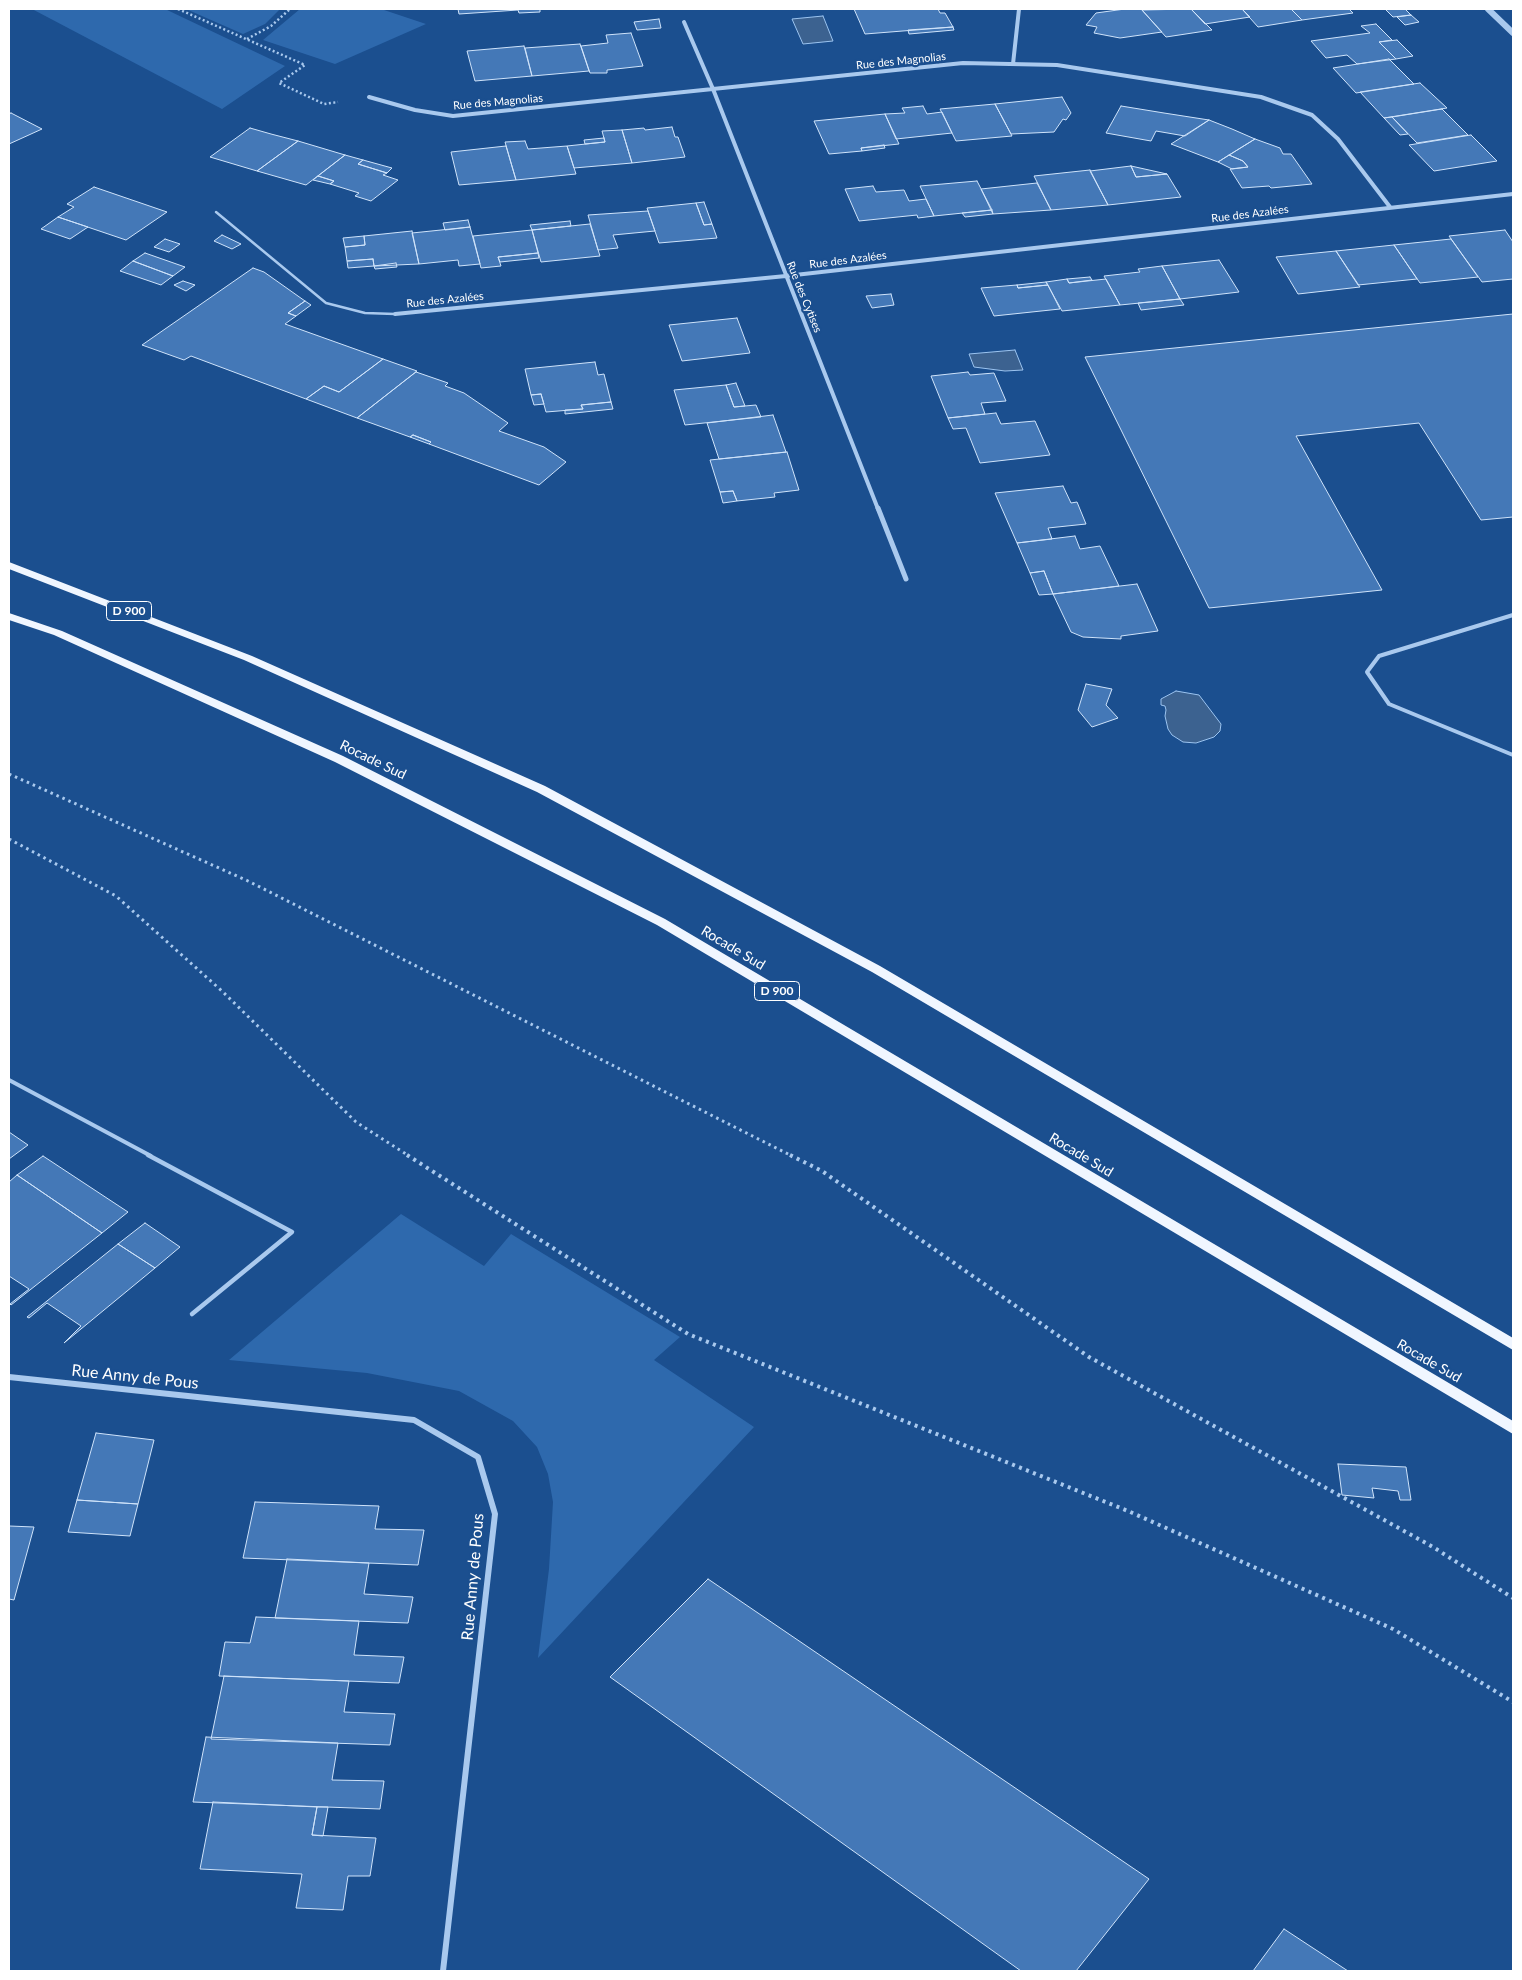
<!DOCTYPE html>
<html>
<head>
<meta charset="utf-8">
<style>
	body { margin:0 }
	#map { position:relative; width:1522px; height:1980px; overflow:hidden; background:#1b4f8f; font-family:Lato,sans-serif }
	canvas { display:block }
	.frame { position:absolute; inset:0; border:10px solid #fff; pointer-events:none }
</style>
</head>
<body>
<div id="map">
<canvas width="1522" height="1980"></canvas>
<div class="frame"></div>
</div>
<script>
const g = document.querySelector('canvas').getContext('2d');
g.lineJoin = 'round';
function fill(path, color) { g.fillStyle = color; g.fill(path, 'evenodd'); }
const poly = rows => new Path2D(rows.map(r => 'M' + r).join(''));
function strokePath(path, color, width, dash) { g.strokeStyle = color; g.lineWidth = width; g.lineCap = dash ? 'butt' : 'round'; g.setLineDash(dash || []); g.stroke(path); }
function label(font, color, halo, rows, align = 'center') {
  g.font = font + ' Lato,sans-serif'; g.lineWidth = 4.5; g.setLineDash([]); g.textBaseline = 'middle'; g.strokeStyle = halo; g.fillStyle = color; for (const [text, x, y, turn = 0] of rows) {
    g.save(); g.translate(x, y); g.rotate((+turn || 0) * Math.PI / 180); g.textAlign = isNaN(turn) ? turn : align; if (halo) g.strokeText(text, 0, 0); g.fillText(text, 0, 0); g.restore();
  }
}
const green = poly([
	[32,9,165,9,285,66,222,109],
	[186,9,280,9,265,24,243,34],
	[300,9,381,9,426,24,335,64,263,40],
	[401,1214,484,1266,511,1234,680,1337,654,1360,754,1427,538,1658,549,1569,553,1502,548,1474,537,1447,513,1421,459,1391,367,1373,229,1360]
]);
const water = poly([
	[823,16,833,41,803,44,792,19,823,16],
	[1015,350,1023,370,1005,371,974,367,969,354,1015,350],
	[1176,691,1199,695,1221,724,1220,731,1214,737,1196,743,1183,742,1172,735,1168,729,1165,716,1166,710,1165,706,1161,705,1161,699,1176,691]
]);
const building = poly([
	[458,9,540,9,540,12,519,13,518,10,459,14,458,9],
	[854,9,938,9,940,13,945,13,953,27,865,34,854,9],
	[1125,9,1141,9,1162,32,1120,38,1094,33,1097,27,1086,25,1096,13,1125,9],
	[1191,9,1242,9,1250,17,1205,24,1191,9],
	[1191,9,1212,30,1166,37,1142,10,1191,9],
	[1242,9,1291,9,1302,20,1258,27,1242,9],
	[1291,9,1349,9,1353,13,1302,20,1291,9],
	[1385,9,1405,9,1411,15,1393,17,1385,9],
	[1411,15,1419,22,1405,25,1397,17,1411,15],
	[659,19,661,28,637,30,634,22,659,19],
	[1376,24,1392,40,1379,42,1396,59,1357,64,1347,55,1326,58,1311,41,1370,33,1361,26,1376,24],
	[953,27,954,30,909,34,908,30,953,27],
	[631,33,643,66,607,70,607,73,590,73,581,46,608,43,606,35,631,33],
	[1397,40,1413,56,1396,59,1379,42,1397,40],
	[580,44,589,71,532,76,525,48,580,44],
	[524,46,532,76,475,81,467,51,524,46],
	[1389,59,1414,84,1356,93,1333,68,1389,59],
	[1420,83,1447,108,1384,118,1360,92,1420,83],
	[1062,97,1071,113,1066,120,1063,119,1054,132,1011,134,995,104,1062,97],
	[995,104,1012,136,956,141,940,109,995,104],
	[923,106,927,114,942,112,952,133,896,139,885,114,905,113,902,108,923,106],
	[1121,106,1164,113,1209,120,1185,136,1156,131,1151,141,1106,133,1121,106],
	[1442,109,1468,135,1417,143,1392,117,1442,109],
	[11,113,42,129,9,144,9,114,11,113],
	[885,114,899,144,861,148,862,151,829,154,814,121,885,114],
	[1392,117,1408,134,1400,135,1384,118,1392,117],
	[1209,120,1232,129,1255,139,1218,162,1171,144,1209,120],
	[672,127,675,137,678,137,685,157,632,163,622,130,644,128,645,130,672,127],
	[250,128,271,134,298,141,257,171,210,157,250,128],
	[622,130,632,163,574,168,567,146,605,142,602,131,622,130],
	[1471,135,1497,161,1434,171,1409,145,1471,135],
	[604,138,605,142,585,144,584,140,604,138],
	[1255,139,1280,148,1283,154,1291,154,1312,184,1271,188,1269,186,1242,188,1230,169,1248,167,1243,161,1229,155,1255,139],
	[298,141,345,155,306,185,257,171,298,141],
	[525,141,528,149,567,146,576,174,516,180,505,142,525,141],
	[884,145,885,148,862,151,861,148,884,145],
	[506,146,516,180,459,185,451,152,506,146],
	[345,155,363,160,358,164,387,173,383,175,398,180,371,201,355,196,359,193,330,184,334,181,318,176,345,155],
	[1229,155,1243,161,1248,167,1232,169,1218,162,1229,155],
	[363,160,392,168,387,173,358,164,363,160],
	[1131,166,1136,177,1167,174,1181,197,1108,205,1090,171,1131,166],
	[1131,166,1167,174,1136,177,1131,166],
	[1090,170,1108,205,1051,210,1034,176,1090,170],
	[318,176,334,181,330,184,313,180,318,176],
	[977,181,992,210,934,216,920,186,977,181],
	[1037,183,1051,210,993,214,981,189,1037,183],
	[873,186,876,192,904,190,909,201,926,199,934,216,918,218,917,215,859,221,845,189,873,186],
	[94,187,167,212,126,240,58,217,74,207,67,204,94,187],
	[704,202,712,224,704,225,696,203,704,202],
	[696,203,704,225,712,224,717,238,659,243,647,208,696,203],
	[992,210,993,214,965,217,962,213,992,210],
	[648,211,655,231,613,235,618,248,598,250,588,215,648,211],
	[58,217,88,227,70,239,41,229,58,217],
	[468,220,470,227,445,230,443,223,468,220],
	[570,221,571,226,532,230,530,225,570,221],
	[590,224,600,256,541,262,532,230,590,224],
	[470,227,480,264,459,266,458,260,419,264,412,233,470,227],
	[532,230,538,253,498,257,501,266,481,268,473,236,532,230],
	[1505,230,1513,242,1513,279,1482,282,1449,236,1505,230],
	[412,231,419,264,374,266,373,259,347,261,345,247,365,245,364,236,412,231],
	[222,235,241,244,232,249,214,241,222,235],
	[364,236,365,245,345,247,343,238,364,236],
	[165,239,180,244,169,252,154,247,165,239],
	[1451,239,1478,277,1420,283,1394,245,1451,239],
	[1394,245,1417,279,1358,285,1336,251,1394,245],
	[1336,251,1360,287,1298,294,1276,257,1336,251],
	[145,253,185,267,173,276,133,261,145,253],
	[538,253,539,258,500,262,498,257,538,253],
	[373,259,374,266,348,268,347,261,373,259],
	[1219,260,1239,292,1180,299,1162,266,1219,260],
	[133,261,173,276,161,285,120,271,133,261],
	[396,263,397,267,375,269,374,266,396,263],
	[1162,266,1180,299,1120,305,1104,276,1140,272,1138,269,1162,266],
	[253,268,264,272,305,301,288,313,296,316,285,324,383,359,339,392,324,386,306,399,191,356,184,360,142,345,253,268],
	[1090,277,1092,280,1069,283,1067,279,1090,277],
	[1067,279,1069,283,1106,279,1120,305,1062,311,1046,282,1067,279],
	[183,281,195,285,186,291,174,285,183,281],
	[1046,282,1048,285,1018,288,1017,285,1046,282],
	[1017,285,1018,288,1048,285,1060,309,994,316,981,288,1017,285],
	[891,294,894,305,872,308,866,296,891,294],
	[1180,299,1184,305,1141,310,1138,303,1180,299],
	[305,301,311,305,296,316,288,313,305,301],
	[1513,314,1513,517,1481,520,1419,423,1296,436,1382,590,1209,608,1085,357,1513,314],
	[737,318,750,353,682,361,669,325,737,318],
	[383,359,417,371,357,418,306,399,324,386,339,392,383,359],
	[595,362,598,375,604,374,611,402,581,405,583,409,546,412,541,394,531,395,525,369,595,362],
	[416,372,448,383,445,386,464,393,508,423,499,431,544,447,566,462,539,485,429,444,431,442,413,435,410,437,357,418,416,372],
	[968,372,970,375,994,373,1006,401,981,403,985,414,948,418,931,376,968,372],
	[736,383,745,406,734,407,726,385,736,383],
	[726,385,734,407,756,405,761,417,685,425,674,390,726,385],
	[541,394,544,404,534,405,531,395,541,394],
	[611,402,613,409,565,414,565,410,583,409,581,405,611,402],
	[996,413,1001,424,1035,421,1050,455,980,463,966,428,953,429,948,418,996,413],
	[773,415,786,452,719,459,707,423,773,415],
	[413,435,431,442,429,444,410,437,413,435],
	[787,452,799,490,774,493,775,497,737,501,733,491,720,492,710,460,787,452],
	[1063,486,1071,503,1077,502,1086,524,1048,528,1052,539,1017,543,995,493,1063,486],
	[733,491,737,501,723,503,720,492,733,491],
	[1075,536,1080,549,1100,546,1119,586,1053,594,1044,571,1030,573,1017,543,1075,536],
	[1044,571,1053,594,1039,595,1030,573,1044,571],
	[1137,584,1158,631,1121,636,1121,639,1083,637,1071,632,1053,594,1137,584],
	[1086,684,1112,689,1106,705,1118,718,1092,727,1078,710,1086,684],
	[9,1132,28,1145,9,1159,9,1132],
	[43,1156,128,1212,102,1233,17,1175,43,1156],
	[17,1175,102,1233,11,1305,10,1304,29,1289,9,1276,9,1182,17,1175],
	[145,1223,180,1247,155,1268,118,1244,145,1223],
	[118,1244,155,1268,64,1343,81,1326,47,1303,29,1318,27,1317,118,1244],
	[96,1433,154,1440,138,1504,77,1500,96,1433],
	[1338,1464,1406,1467,1411,1500,1400,1500,1398,1491,1372,1488,1374,1498,1342,1495,1338,1464],
	[77,1500,138,1504,130,1536,68,1532,77,1500],
	[255,1502,379,1506,375,1529,424,1530,418,1565,243,1558,255,1502],
	[9,1526,34,1527,14,1600,9,1599,9,1526],
	[287,1559,369,1563,364,1594,413,1597,408,1623,275,1618,287,1559],
	[708,1579,1149,1879,1076,1971,1021,1971,610,1677,708,1579],
	[256,1617,359,1621,354,1655,404,1657,399,1683,219,1676,225,1642,250,1643,256,1617],
	[224,1676,349,1681,344,1712,395,1714,390,1745,211,1739,224,1676],
	[206,1737,338,1743,332,1780,384,1781,380,1809,193,1802,206,1737],
	[213,1802,317,1807,312,1835,376,1838,370,1876,348,1876,343,1910,296,1908,302,1874,200,1869,213,1802],
	[317,1807,328,1807,323,1836,312,1835,317,1807],
	[1284,1929,1348,1971,1253,1971,1284,1929]
]);
const pathFar2 = poly([
	[178,9,305,65,279,83,324,104,338,102],
	[247,39,271,26,290,9]
]);
const pathFar1 = poly([
	[9,774,248,881,792,1156],
	[9,839,116,896,223,992,356,1122,409,1156]
]);
const path = poly([
	[407,1155,688,1334,1128,1511,1393,1629,1513,1702],
	[790,1155,822,1171,1089,1357,1433,1547,1513,1598]
]);
const serviceFar2 = poly([
	[216,212,326,303,365,313,395,314]
]);
const serviceFar1 = poly([
	[1513,615,1379,656,1367,672,1389,704,1513,755],
	[9,1080,151,1156]
]);
const service = poly([
	[148,1155,292,1232,192,1314]
]);
const minorFar2 = poly([
	[684,22,713,89,878,509],
	[1013,64,1019,9],
	[369,97,415,110,453,116,963,63,1057,65,1261,97,1312,115,1338,139,1390,207],
	[395,314,786,276,1513,194]
]);
const minorFar1 = poly([
	[878,508,906,579]
]);
const minor = poly([
	[9,1377,414,1420,478,1457,495,1514,443,1971]
]);
const tertiary = poly([
	[1488,9,1513,33]
]);
const primary = poly([
	[9,562,252,656,545,786,880,966,1513,1338,1513,1350,872,972,537,792,244,660,9,569,9,562],
	[9,613,62,631,343,756,665,919,1513,1421,1513,1434,657,925,335,762,54,635,9,620,9,613]
]);
const farStreetnames = [
	["Rue des Magnolias",901,61,-6],
	["Rue des Magnolias",498,102,-5],
	["Rue des Azalées",1250,214,-7],
	["Rue des Azalées",848,260,-7],
	["Rue des Cytises",804,297,68],
	["Rue des Azalées",445,300,-6]
];
const shields = [
	[129,611,45],
	[777,991,45]
];
const shieldNames = [
	["D 900",129,611],
	["D 900",777,991]
];
const streetNames = [
	["Rocade Sud",373,760,26],
	["Rocade Sud",733,948,31],
	["Rocade Sud",1081,1155,31],
	["Rocade Sud",1429,1361,30]
];
const nearStreetnames = [
	["Rue Anny de Pous",135,1377,6],
	["Rue Anny de Pous",473,1577,-85]
];
fill(green, '#2e69ad');
fill(water, '#3c6290');
strokePath(water, '#9cc4f0', 1);
fill(building, '#4478b7');
strokePath(building, '#cfe3fa', 1);
strokePath(pathFar2, '#a9c9ee', 2.5, [2, 2.5]);
strokePath(pathFar1, '#a9c9ee', 3, [2.5, 4]);
strokePath(path, '#a9c9ee', 4, [3, 4.5]);
strokePath(serviceFar2, '#a9c9ee', 2.5);
strokePath(serviceFar1, '#a9c9ee', 4);
strokePath(service, '#a9c9ee', 4.5);
strokePath(minorFar2, '#a9c9ee', 4);
strokePath(minorFar1, '#a9c9ee', 5);
strokePath(minor, '#a9c9ee', 6);
strokePath(tertiary, '#a9c9ee', 6);
fill(primary, '#f0f6ff');
label('11px', '#fff', '#1b4f8f', farStreetnames);
for (const [x, y, w] of shields) { const box = new Path2D(); box.roundRect(x - w / 2, y - 9.5, w, 19, 4); g.fillStyle = '#1b4f8f'; g.fill(box); strokePath(box, '#fff', 1); }
label('bold 12px', '#fff', null, shieldNames);
label('14px', '#fff', '#1b4f8f', streetNames);
label('16px', '#fff', '#1b4f8f', nearStreetnames);
</script>
</body>
</html>
